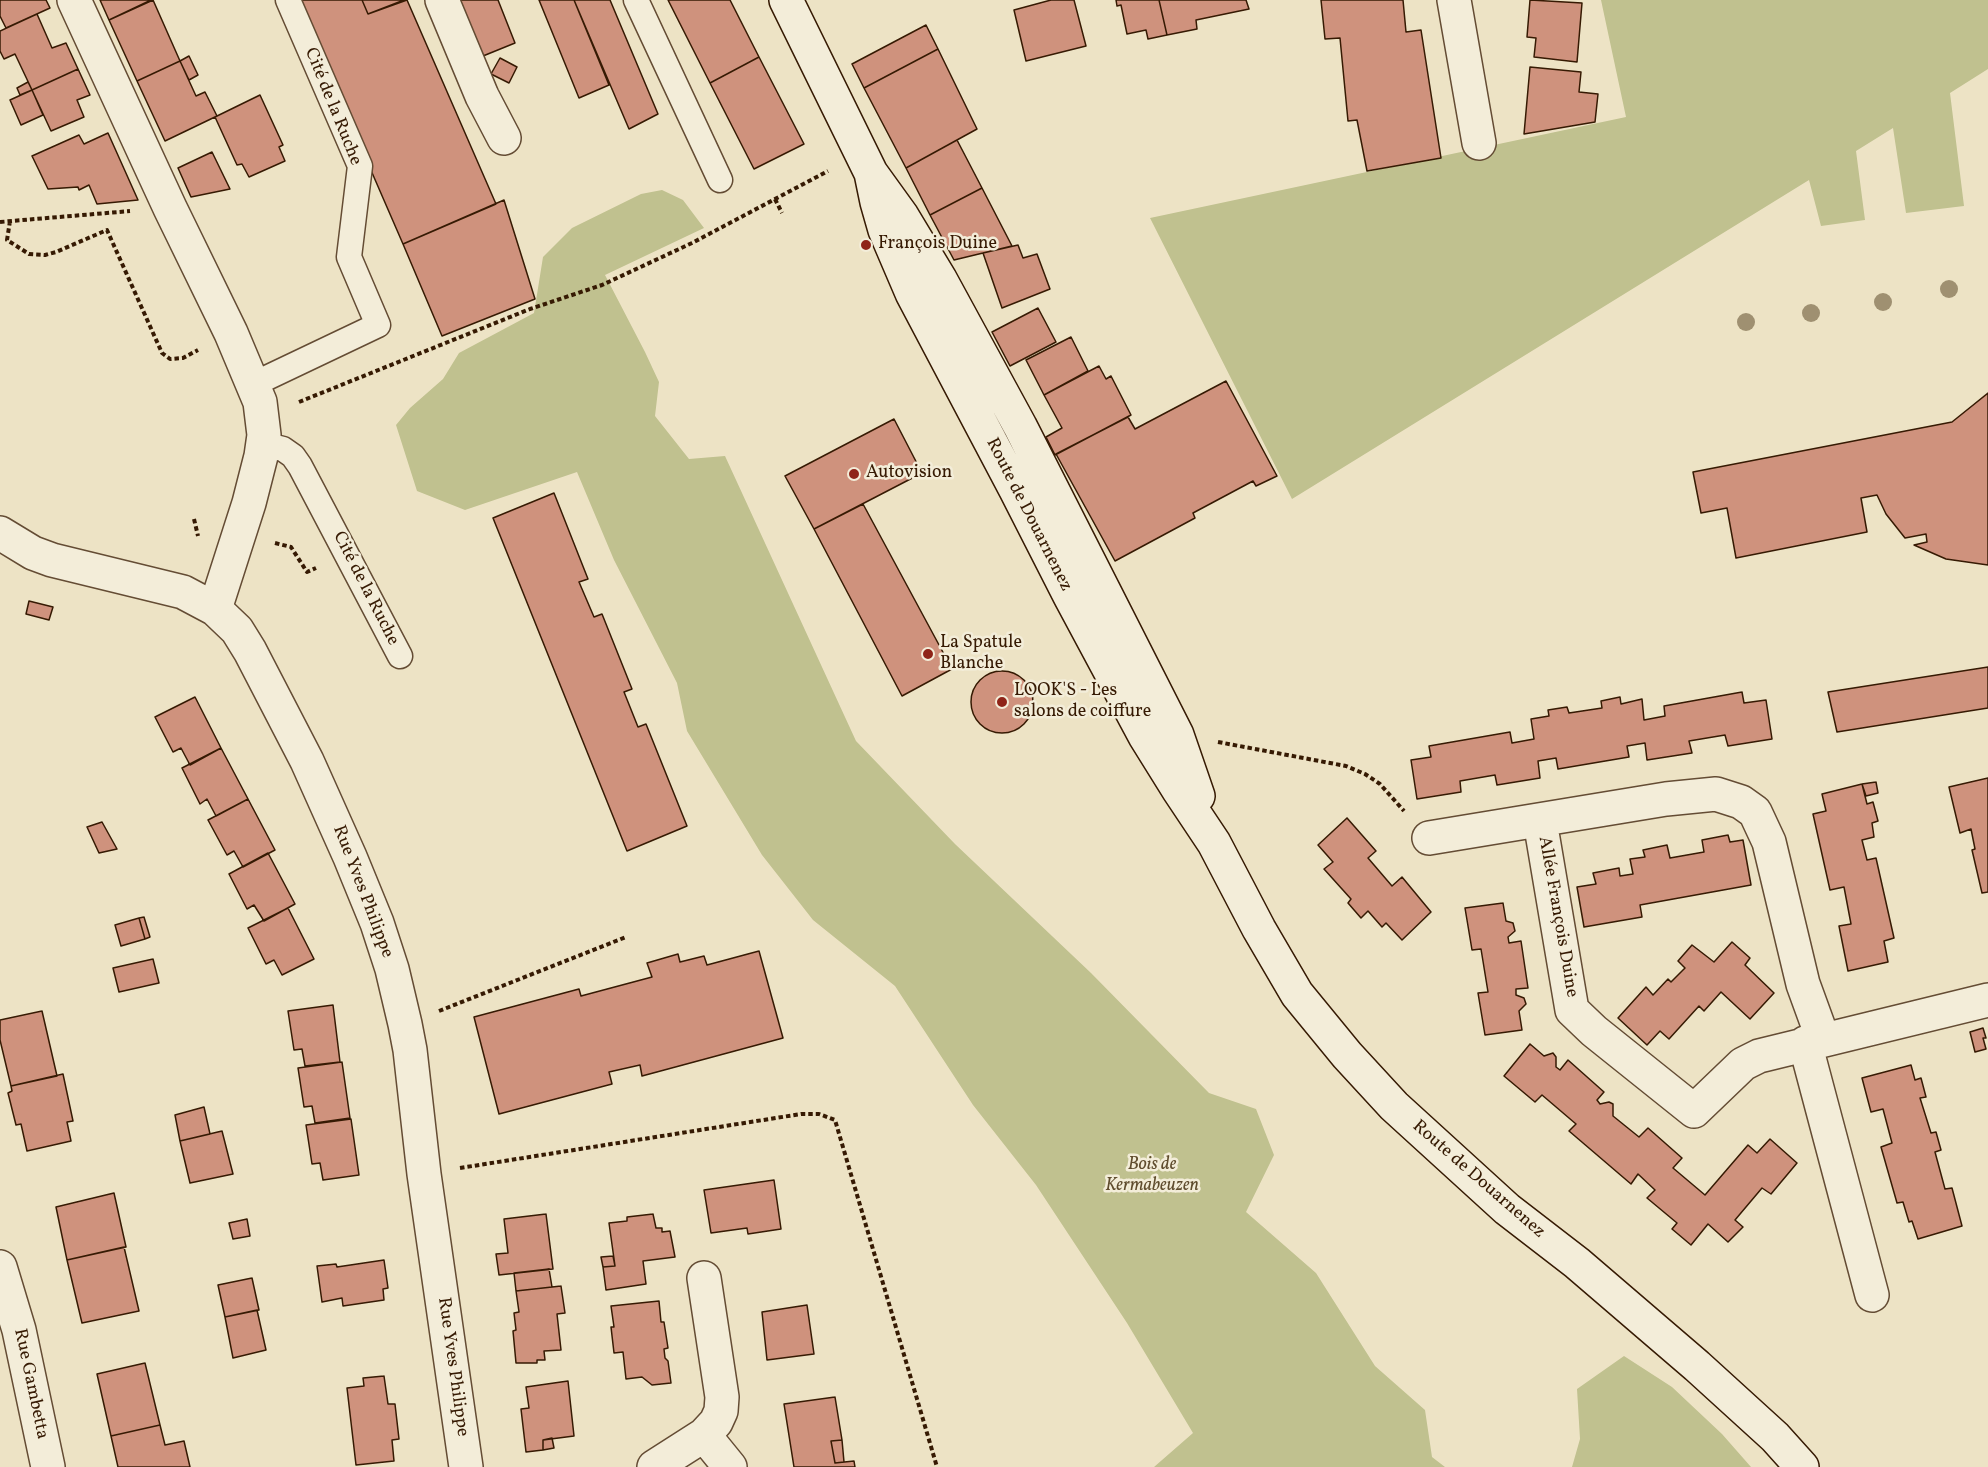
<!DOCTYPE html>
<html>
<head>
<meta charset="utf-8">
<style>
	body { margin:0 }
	canvas { display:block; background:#ede3c5 }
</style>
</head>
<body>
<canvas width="1988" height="1467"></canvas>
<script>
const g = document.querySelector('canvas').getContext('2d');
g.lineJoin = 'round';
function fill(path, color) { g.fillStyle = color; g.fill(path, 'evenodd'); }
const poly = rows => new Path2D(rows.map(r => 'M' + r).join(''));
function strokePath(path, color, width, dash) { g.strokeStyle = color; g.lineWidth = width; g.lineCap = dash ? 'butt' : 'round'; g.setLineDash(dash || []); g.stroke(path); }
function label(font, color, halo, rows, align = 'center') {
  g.font = font + ' Vollkorn,serif'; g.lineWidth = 5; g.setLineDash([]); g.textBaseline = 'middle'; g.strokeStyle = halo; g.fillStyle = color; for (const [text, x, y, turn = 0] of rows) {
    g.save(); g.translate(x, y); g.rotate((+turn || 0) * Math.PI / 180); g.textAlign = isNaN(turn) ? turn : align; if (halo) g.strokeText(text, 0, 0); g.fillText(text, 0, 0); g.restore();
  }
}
const green = poly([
	[1601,0,1988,0,1988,69,1950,93,1964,206,1906,213,1893,128,1856,151,1865,220,1821,226,1809,180,1292,499,1150,218,1626,117],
	[662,190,683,200,704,228,605,275,645,352,659,382,655,416,689,459,725,456,856,741,955,844,1091,973,1209,1093,1256,1109,1274,1155,1246,1212,1316,1273,1375,1366,1425,1410,1432,1457,1445,1467,1154,1467,1193,1433,1127,1323,1036,1185,973,1105,895,986,813,920,762,855,687,731,677,683,614,560,577,472,465,510,417,491,396,425,410,408,443,379,459,353,534,313,543,257,572,228,641,194],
	[1624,1356,1672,1387,1722,1434,1751,1467,1572,1467,1580,1439,1577,1389]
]);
const building = poly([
	[0,0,46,0,50,8,6,28,0,16,0,0],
	[100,0,151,0,109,20,100,0],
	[153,0,180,61,137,81,109,20,153,0],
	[297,0,362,0,368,14,407,0,496,204,403,244,297,0],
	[362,0,404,0,368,14,362,0],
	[460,0,498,0,515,43,483,56,460,0],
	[539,0,574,0,609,85,579,98,539,0],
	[574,0,610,0,658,114,629,129,574,0],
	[668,0,730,0,759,57,710,83,668,0],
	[1051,0,1074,0,1086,46,1026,61,1014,10,1051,0],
	[1116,0,1159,0,1167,35,1148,39,1146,30,1127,34,1121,5,1117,6,1116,0],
	[1159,0,1246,0,1249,9,1196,20,1197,29,1167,35,1159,0],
	[1321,0,1403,0,1406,32,1421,30,1441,158,1367,171,1357,120,1348,121,1340,38,1325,39,1321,0],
	[1530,0,1582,3,1577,62,1534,57,1536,38,1527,37,1530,0],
	[37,14,52,48,66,43,78,69,32,90,15,54,4,59,0,51,0,31,37,14],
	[926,25,938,49,864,88,852,64,926,25],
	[938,49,977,129,906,168,864,88,938,49],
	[189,56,198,75,189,80,180,61,189,56],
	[759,57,804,144,754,169,710,83,759,57],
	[500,58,517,67,509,83,491,74,500,58],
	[180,61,196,96,205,92,217,116,165,141,137,81,180,61],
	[1530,67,1581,72,1579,92,1598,94,1595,122,1524,134,1530,67],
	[78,69,90,95,77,100,84,117,51,131,32,90,78,69],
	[28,82,32,90,20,95,17,88,28,82],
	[32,90,43,115,21,125,10,100,32,90],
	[260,95,283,145,279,147,285,161,249,177,242,164,237,165,215,117,260,95],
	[108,133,138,200,97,204,89,185,79,190,78,187,48,189,32,156,79,135,84,144,108,133],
	[957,140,982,188,930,215,906,168,957,140],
	[212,152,230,189,191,197,178,168,212,152],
	[982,188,1012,246,954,260,930,215,982,188],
	[504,200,535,299,442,336,403,244,504,200],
	[1018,245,1023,258,1037,254,1050,289,1002,308,983,253,1018,245],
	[1038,308,1056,342,1010,366,992,332,1038,308],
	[1071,337,1088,371,1044,395,1026,360,1071,337],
	[1099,366,1106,379,1111,376,1131,415,1055,455,1046,437,1062,428,1044,395,1099,366],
	[1226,381,1277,476,1256,486,1253,481,1193,513,1195,518,1115,561,1056,454,1128,417,1135,429,1226,381],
	[1988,393,1988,565,1946,559,1914,545,1927,542,1926,534,1905,538,1886,514,1877,495,1861,498,1867,532,1736,558,1727,508,1701,513,1693,472,1952,422,1988,393],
	[894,419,922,473,814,529,785,476,894,419],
	[554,493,588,579,579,582,594,617,602,614,632,689,624,692,638,727,646,724,687,826,627,851,493,518,554,493],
	[863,504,952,669,902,696,814,529,863,504],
	[29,601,53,607,49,620,26,614,29,601],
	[1988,667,1988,708,1837,732,1828,692,1988,667],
	'971 702a31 31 0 1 1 62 0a31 31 0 1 1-62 0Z',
	[1742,692,1744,703,1766,700,1772,739,1728,746,1725,735,1689,741,1692,753,1647,760,1645,743,1627,746,1629,757,1558,769,1556,758,1538,761,1540,778,1497,785,1495,775,1460,781,1461,792,1417,799,1411,760,1431,757,1429,746,1510,732,1512,743,1534,739,1531,719,1549,716,1548,710,1567,707,1569,713,1602,708,1601,701,1620,697,1621,704,1642,699,1644,720,1665,716,1664,706,1742,692],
	[195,697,221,748,190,765,181,748,173,752,155,717,195,697],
	[221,748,248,799,216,816,207,799,200,804,182,768,221,748],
	[1988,778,1988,892,1982,893,1972,850,1975,849,1971,829,1960,833,1949,787,1988,778],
	[1876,782,1878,793,1866,796,1862,784,1876,782],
	[1862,784,1867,804,1873,802,1878,821,1872,823,1874,837,1862,840,1867,860,1876,858,1894,938,1884,941,1888,962,1848,971,1839,926,1851,924,1844,887,1830,890,1813,814,1826,811,1822,794,1862,784],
	[248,799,275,850,243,867,234,851,227,855,208,820,248,799],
	[1347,818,1376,851,1368,858,1392,886,1402,877,1431,912,1402,940,1386,923,1382,927,1368,911,1361,918,1348,903,1351,899,1324,869,1333,862,1318,845,1347,818],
	[102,822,117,849,99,853,87,827,102,822],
	[1728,835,1730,842,1743,840,1751,885,1640,905,1642,917,1584,927,1577,887,1596,884,1593,873,1619,868,1620,876,1633,874,1630,859,1645,857,1643,850,1667,845,1670,858,1704,852,1702,840,1728,835],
	[268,853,295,904,264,921,254,905,247,909,229,874,268,853],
	[1503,903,1506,921,1513,923,1515,931,1508,937,1509,943,1521,941,1528,988,1516,989,1516,995,1524,998,1526,1004,1519,1011,1522,1030,1485,1035,1478,993,1488,992,1481,949,1472,950,1465,908,1503,903],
	[288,908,314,959,282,975,274,960,266,964,248,928,288,908],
	[144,917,150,937,145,939,139,918,144,917],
	[139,918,145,939,121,946,115,925,139,918],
	[1732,942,1750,958,1745,965,1774,993,1750,1019,1721,992,1704,1011,1699,1006,1669,1039,1660,1031,1647,1045,1618,1018,1646,987,1653,995,1668,979,1671,982,1685,968,1678,961,1692,945,1714,962,1732,942],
	[759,951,783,1038,642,1076,640,1065,609,1072,612,1084,499,1114,474,1017,579,989,581,996,652,977,647,963,678,954,680,962,704,956,707,965,759,951],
	[153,959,159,983,119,992,113,968,153,959],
	[333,1005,340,1062,305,1066,302,1049,294,1050,288,1011,333,1005],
	[42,1011,57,1076,11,1086,0,1040,0,1020,42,1011],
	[1983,1028,1986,1038,1983,1038,1986,1049,1975,1052,1970,1032,1983,1028],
	[1530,1044,1544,1056,1553,1053,1556,1057,1556,1067,1560,1070,1568,1060,1604,1092,1597,1100,1600,1104,1609,1102,1613,1104,1613,1116,1639,1137,1648,1128,1682,1158,1673,1168,1705,1195,1748,1145,1757,1153,1770,1139,1797,1163,1771,1194,1762,1188,1735,1220,1743,1227,1728,1242,1708,1224,1691,1245,1672,1229,1677,1223,1647,1198,1655,1190,1638,1174,1631,1184,1569,1131,1576,1124,1542,1095,1535,1102,1504,1076,1530,1044],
	[342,1062,350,1118,315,1123,312,1106,304,1107,298,1068,342,1062],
	[1911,1065,1915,1080,1921,1078,1926,1097,1920,1098,1931,1133,1936,1132,1941,1150,1935,1152,1945,1189,1952,1188,1962,1226,1918,1239,1912,1221,1909,1222,1903,1202,1897,1203,1881,1147,1892,1143,1883,1109,1871,1112,1862,1078,1911,1065],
	[63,1074,73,1121,67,1122,71,1141,27,1151,21,1124,16,1125,8,1093,12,1091,11,1086,63,1074],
	[204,1107,210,1134,180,1141,175,1115,204,1107],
	[351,1119,359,1175,323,1180,320,1163,312,1164,306,1125,351,1119],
	[222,1131,233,1174,190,1183,180,1141,222,1131],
	[774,1180,781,1229,748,1234,747,1228,711,1233,704,1190,774,1180],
	[114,1193,126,1247,67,1260,56,1207,114,1193],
	[546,1214,553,1269,499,1275,496,1254,508,1253,504,1219,546,1214],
	[653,1214,656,1228,662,1228,662,1232,670,1231,675,1257,643,1261,646,1284,606,1290,603,1267,615,1266,609,1223,627,1221,627,1217,653,1214],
	[247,1219,250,1236,233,1239,229,1223,247,1219],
	[124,1247,139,1311,82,1323,67,1260,124,1247],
	[613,1256,615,1266,603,1267,601,1257,613,1256],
	[384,1260,388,1288,383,1289,384,1300,343,1306,342,1298,322,1302,317,1266,336,1264,337,1267,384,1260],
	[549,1269,552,1287,516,1291,514,1273,549,1269],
	[252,1278,259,1310,225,1317,218,1285,252,1278],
	[561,1286,565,1313,557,1314,561,1350,544,1351,545,1360,537,1360,537,1363,516,1363,513,1331,516,1330,514,1313,519,1312,516,1291,561,1286],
	[659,1301,661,1322,664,1322,668,1348,664,1349,665,1358,668,1361,671,1383,652,1385,642,1377,626,1379,623,1352,614,1353,611,1327,614,1327,611,1306,659,1301],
	[807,1305,814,1354,767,1360,762,1312,807,1305],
	[257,1310,266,1350,233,1358,225,1317,257,1310],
	[145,1363,160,1425,111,1436,97,1374,145,1363],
	[384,1376,388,1404,395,1404,399,1439,392,1440,394,1461,356,1465,347,1388,364,1386,363,1378,384,1376],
	[568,1381,574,1436,543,1440,543,1450,526,1452,521,1409,529,1408,526,1387,568,1381],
	[835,1397,842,1440,831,1441,835,1463,854,1461,855,1467,794,1467,784,1404,835,1397],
	[160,1425,165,1445,184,1441,190,1467,118,1467,111,1436,160,1425],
	[552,1438,554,1448,543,1450,543,1440,552,1438],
	[842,1440,844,1462,835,1463,831,1441,842,1440]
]);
const path = poly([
	[775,199,782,213],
	[10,221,7,240,29,254,45,255,56,252,107,230,162,353,170,359,183,358,198,350],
	[0,222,130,211],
	[299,402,530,309,602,285,692,243,828,171],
	[194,519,198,536],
	[275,543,291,547,307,572,316,568],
	[1218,742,1346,766,1365,774,1380,784,1404,811],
	[439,1011,626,937],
	[460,1168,801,1114,819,1114,835,1120,937,1467]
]);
const service = poly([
	[636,0,720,180],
	[254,384,378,325,349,257,360,166,288,0],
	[263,444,283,449,293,456,300,466,400,656]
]);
const minor = poly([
	[74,0,170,208,231,333,260,402,264,435,261,456,249,503,215,609],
	[442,0,482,96,504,138],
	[1454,0,1479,143],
	[0,533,33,553,52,560,183,592,215,609,237,630,250,651,307,761,350,857,377,923,392,969,405,1024,410,1050,424,1174,466,1467],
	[1540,821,1572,1010,1594,1031,1694,1111,1743,1064,1759,1056,1988,1000],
	[1429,838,1666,799,1716,794,1741,802,1755,812,1769,842,1803,984,1823,1039],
	[1805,1043,1872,1295],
	[0,1267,19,1330,48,1467],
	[704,1435,716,1422,721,1411,722,1397,704,1278],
	[654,1467,704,1435,730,1467]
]);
const secondary = poly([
	[786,0,871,173,902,216,940,279,1020,426,1177,735,1198,796],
	[871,173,877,202,885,230,912,293,1016,490,1070,596,1145,736,1178,789,1214,843,1259,929,1297,994,1347,1055,1394,1106,1507,1209,1577,1263,1697,1366,1775,1437,1802,1467]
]);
const trees = [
	[1949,289],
	[1883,302],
	[1811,313],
	[1746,322]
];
const markers = [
	[866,245,6,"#8f2418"],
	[854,474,6,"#8f2418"],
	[928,654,6,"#8f2418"],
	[1002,702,6,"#8f2418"]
];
const streetNames = [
	["Cité de la Ruche",332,107,68],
	["Route de Douarnenez",1028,515,63],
	["Cité de la Ruche",365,589,63],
	["Rue Yves Philippe",362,892,69],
	["Allée François Duine",1557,917,80],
	["Route de Douarnenez",1478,1180,41],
	["Rue Yves Philippe",452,1367,82],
	["Rue Gambetta",30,1384,78]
];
const poiNames = [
	["François Duine",878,245],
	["Autovision",866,474],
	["La Spatule",940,644],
	["Blanche",940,665],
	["LOOK'S - Les",1014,692],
	["salons de coiffure",1014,713]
];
const parkNames = [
	["Bois de",1152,1166],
	["Kermabeuzen",1152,1187]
];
fill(green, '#c0c18f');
fill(building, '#cf927d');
strokePath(building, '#361a03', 1.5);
strokePath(service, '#644c34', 27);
strokePath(minor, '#644c34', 36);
strokePath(secondary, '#361a03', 36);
strokePath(path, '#361a03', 4, [4.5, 3]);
strokePath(service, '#f3edd9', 24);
strokePath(minor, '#f3edd9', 33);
strokePath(secondary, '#f3edd9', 33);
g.fillStyle = '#9f9071';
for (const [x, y] of trees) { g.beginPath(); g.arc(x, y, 9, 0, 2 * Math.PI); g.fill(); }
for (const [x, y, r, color] of markers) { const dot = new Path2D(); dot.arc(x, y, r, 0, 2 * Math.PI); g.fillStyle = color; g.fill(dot); strokePath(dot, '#f3edd9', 2); }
label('18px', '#361a03', '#f3edd9', streetNames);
label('18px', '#361a03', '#f3edd9', poiNames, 'left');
label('italic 18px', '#5f4c2d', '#f3edd9', parkNames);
</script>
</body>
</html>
